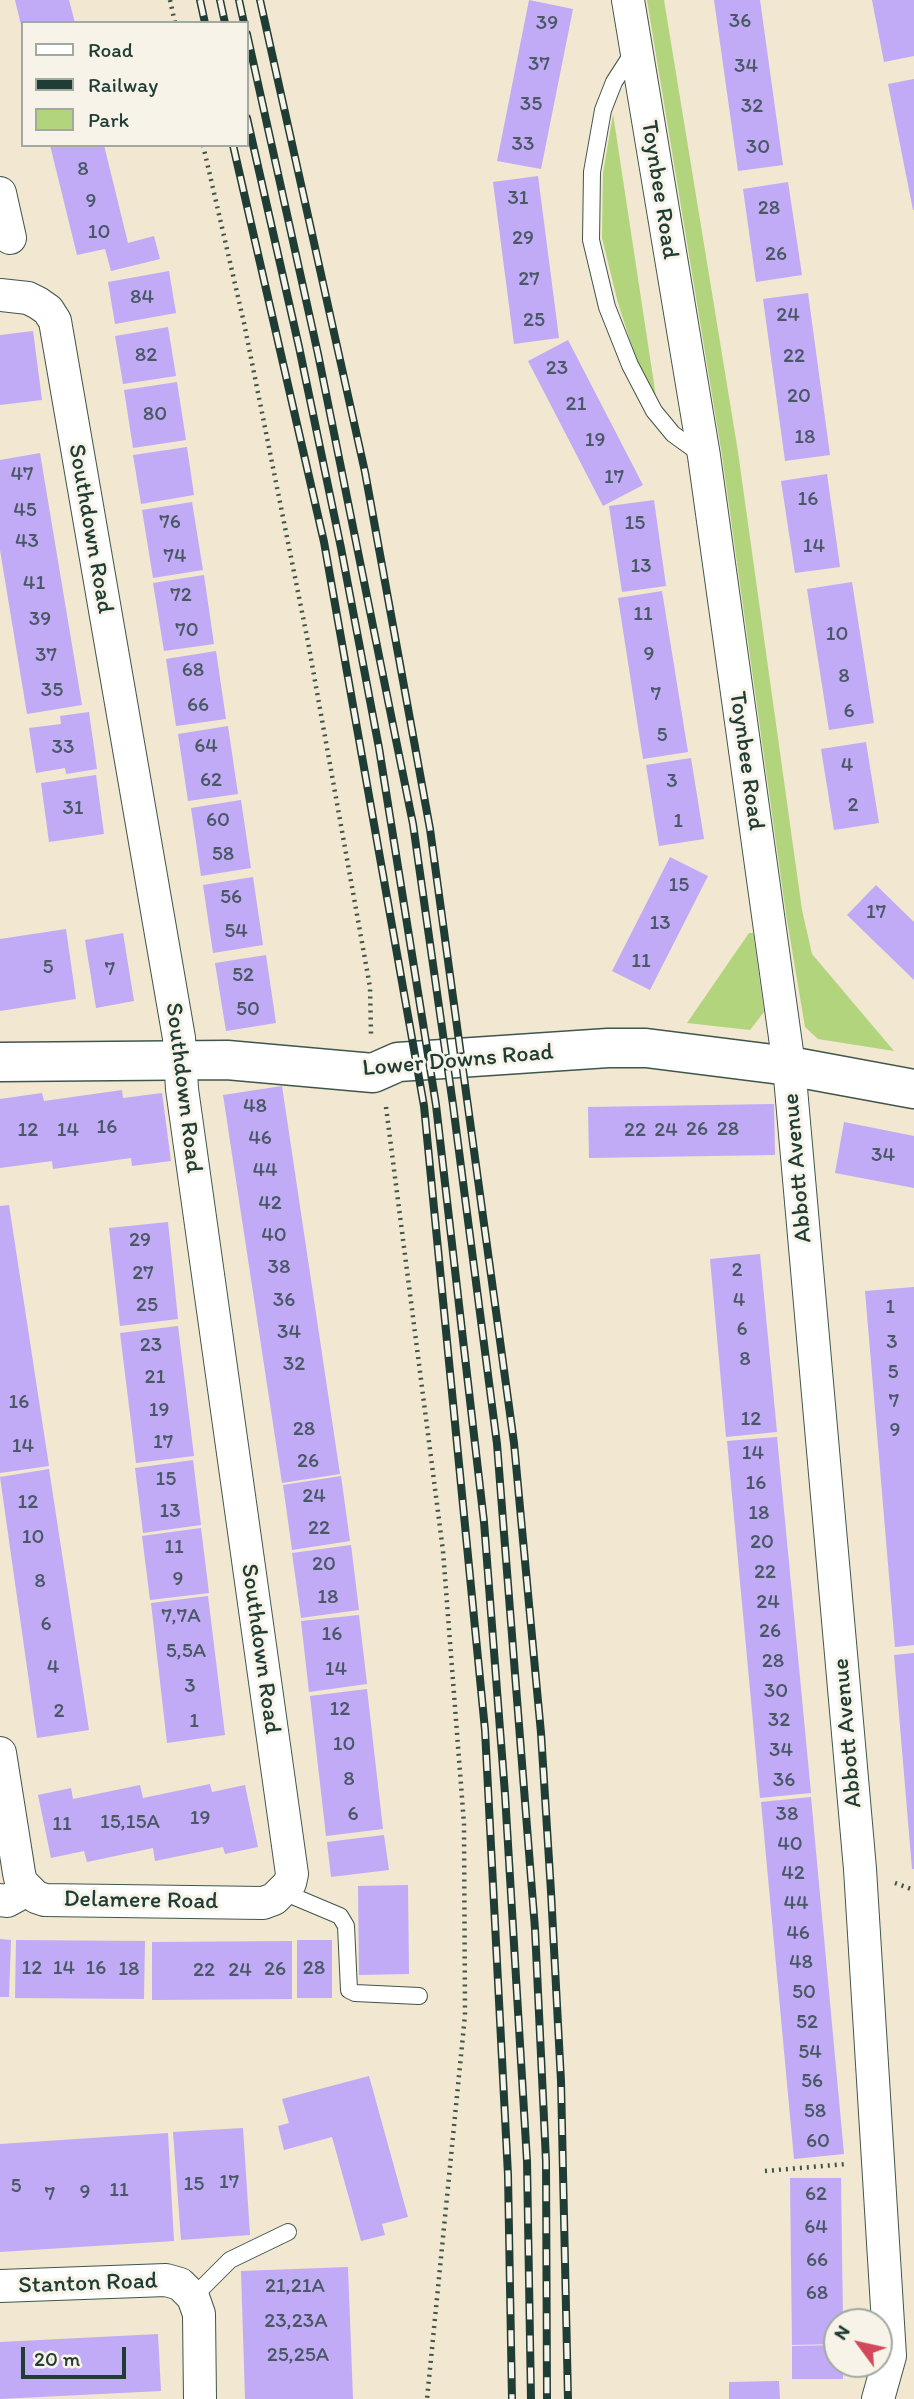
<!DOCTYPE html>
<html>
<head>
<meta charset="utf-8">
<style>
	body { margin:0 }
	#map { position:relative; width:914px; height:2399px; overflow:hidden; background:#f2e7d0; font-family:Itim,sans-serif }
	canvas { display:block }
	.legend { position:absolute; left:21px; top:21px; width:228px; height:126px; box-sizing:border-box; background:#f7f3e8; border:2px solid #a1aaa0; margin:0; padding:9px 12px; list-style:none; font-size:21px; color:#1f3d34 }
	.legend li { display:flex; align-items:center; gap:14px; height:35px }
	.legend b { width:35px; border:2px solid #a1aaa0 }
	.north { position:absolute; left:823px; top:2308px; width:70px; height:70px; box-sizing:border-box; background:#f7f3e8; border:2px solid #a1aaa0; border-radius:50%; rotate:303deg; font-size:19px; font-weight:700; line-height:28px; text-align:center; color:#1f3d34 }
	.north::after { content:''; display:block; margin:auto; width:24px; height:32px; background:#d1495b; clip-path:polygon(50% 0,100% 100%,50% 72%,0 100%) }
	.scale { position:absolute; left:21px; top:2347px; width:105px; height:32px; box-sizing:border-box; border:4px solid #1f3d34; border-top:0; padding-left:9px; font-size:21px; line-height:24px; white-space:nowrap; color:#1f3d34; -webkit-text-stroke:5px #f7f3e8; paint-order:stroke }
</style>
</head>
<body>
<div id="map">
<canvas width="914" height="2399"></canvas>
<ul class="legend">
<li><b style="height:9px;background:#fff"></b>Road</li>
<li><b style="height:9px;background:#1f3d34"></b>Railway</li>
<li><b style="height:19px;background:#b1d47c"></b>Park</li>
</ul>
<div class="north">N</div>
<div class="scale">20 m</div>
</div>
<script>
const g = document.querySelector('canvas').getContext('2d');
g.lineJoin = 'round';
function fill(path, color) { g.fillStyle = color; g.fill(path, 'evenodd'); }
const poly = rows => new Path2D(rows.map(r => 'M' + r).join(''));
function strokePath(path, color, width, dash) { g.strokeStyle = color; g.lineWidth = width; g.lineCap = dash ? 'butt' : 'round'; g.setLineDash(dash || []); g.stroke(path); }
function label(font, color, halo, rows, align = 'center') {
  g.font = font + ' Itim,sans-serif'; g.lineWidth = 6; g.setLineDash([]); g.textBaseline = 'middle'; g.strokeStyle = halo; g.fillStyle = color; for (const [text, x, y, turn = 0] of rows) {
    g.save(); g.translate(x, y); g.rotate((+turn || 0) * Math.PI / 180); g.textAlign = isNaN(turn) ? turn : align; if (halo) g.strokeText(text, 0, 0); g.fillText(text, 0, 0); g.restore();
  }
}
const green = poly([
	[647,0,664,0,738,452,802,910,812,954,894,1051,818,1039,805,1027,786,914,722,455],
	[613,114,656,397,636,359,618,303,602,238,603,173],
	[749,933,753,933,764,1012,750,1030,687,1023]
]);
const building = poly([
	[15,0,69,0,75,23,23,23,22,29],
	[529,0,573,9,541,169,497,161],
	[714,0,760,0,783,165,738,171],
	[872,0,914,0,914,56,884,62],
	[914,79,914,210,913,210,888,84],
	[50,145,104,145,128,243,154,236,160,259,111,271,105,249,77,255],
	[538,176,559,338,514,344,493,182],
	[788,182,802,275,756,282,743,189],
	[169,271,176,313,115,324,108,282],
	[808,293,830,455,785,461,763,299],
	[168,327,176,376,123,384,115,336],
	[33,331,42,400,0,405,0,335],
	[568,340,643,485,603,506,528,361],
	[177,382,186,440,133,448,124,390],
	[187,447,194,495,141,504,133,455],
	[40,453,82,705,27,714,0,550,0,460],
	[827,474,840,567,795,573,781,481],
	[654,500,666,586,622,592,609,506],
	[192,502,203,570,153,578,142,510],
	[204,575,214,644,164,651,153,583],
	[852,582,874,723,829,730,807,589],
	[662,591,688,752,643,759,618,598],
	[216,651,226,719,176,726,166,659],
	[89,712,97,769,66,774,65,768,36,773,29,728,61,724,60,716],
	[228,726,238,794,188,801,178,734],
	[866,742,879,823,834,830,821,749],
	[691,758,704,839,659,846,646,765],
	[96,775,104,834,49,842,41,783],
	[241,800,251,868,201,876,191,808],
	[670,857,708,876,650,990,612,971],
	[253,877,263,945,213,953,203,885],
	[876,885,914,922,914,980,847,915],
	[66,929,76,999,0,1011,0,939],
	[123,933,134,1001,96,1008,85,940],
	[266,955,276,1023,226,1031,215,963],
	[282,1086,340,1474,282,1483,223,1095],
	[122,1090,123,1098,162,1093,171,1161,132,1166,131,1158,53,1169,52,1161,0,1168,0,1099,42,1093,44,1101],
	[774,1104,775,1155,589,1158,588,1107],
	[844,1122,914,1136,914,1188,835,1173],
	[9,1205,49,1466,0,1473,0,1206],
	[168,1222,178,1319,120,1326,109,1228],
	[760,1254,777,1432,726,1437,710,1259],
	[914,1287,914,1645,895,1647,865,1291],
	[178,1326,194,1456,136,1463,120,1333],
	[777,1437,811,1793,760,1798,727,1441],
	[193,1460,201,1525,143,1533,135,1468],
	[49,1469,89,1730,37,1738,0,1477],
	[341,1476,350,1541,292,1550,283,1485],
	[201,1528,209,1593,150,1600,142,1536],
	[351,1545,359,1610,301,1618,292,1553],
	[208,1596,225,1735,167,1743,151,1603],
	[359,1615,367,1684,309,1692,301,1621],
	[914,1653,914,1869,912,1869,894,1655],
	[367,1689,383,1829,326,1836,310,1696],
	[210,1784,212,1792,245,1785,258,1847,225,1854,223,1847,155,1861,153,1848,87,1862,84,1851,51,1858,38,1795,71,1788,73,1799,140,1785,143,1798],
	[811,1797,844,2154,794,2159,761,1802],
	[384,1835,389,1870,331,1877,327,1842],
	[408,1885,409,1974,359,1975,358,1886],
	[0,1939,11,1940,9,1997,0,1997],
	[16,1940,145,1941,144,1999,15,1998],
	[297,1940,332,1940,332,1998,297,1998],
	[292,1941,292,1999,152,2000,152,1942],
	[369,2076,408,2217,382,2224,385,2235,361,2241,332,2137,284,2150,278,2126,289,2123,282,2099],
	[243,2128,250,2235,181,2240,173,2132],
	[168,2133,174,2241,0,2252,0,2144],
	[790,2178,841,2178,843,2322,837,2322,837,2344,792,2345],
	[348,2267,353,2399,245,2399,241,2271],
	[158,2334,161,2391,0,2399,0,2342],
	[837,2345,837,2364,843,2364,843,2379,792,2379,792,2346],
	[779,2381,780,2399,729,2399,729,2382]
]);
const path = poly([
	[170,0,175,23],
	[203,145,244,323,308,642,370,987,371,1034],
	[386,1107,443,1551,464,1824,465,2015,427,2399],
	[895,1883,914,1890],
	[765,2171,846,2164]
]);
const lane = poly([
	[634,51,614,82,603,110,592,172,591,240,607,307,630,365,654,411,673,434,702,455],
	[283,1892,340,1916,346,1926,349,1990,355,1993,419,1996],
	[193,2297,230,2260,288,2232]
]);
const street = poly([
	[628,0,704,456,789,1066,860,1869,890,2356,878,2399],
	[0,193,10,238],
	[0,295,28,298,38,303,48,310,55,321,179,1038,182,1089,292,1874,290,1883,274,1899,263,1903,45,1900,36,1897,21,1882,19,1873,0,1753],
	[0,1900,7,1901,27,1890],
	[0,2286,166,2280,180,2284,193,2297,199,2314,200,2399]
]);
const secondary = poly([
	[0,1062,227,1060,373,1073,398,1062,608,1048,646,1048,789,1066,914,1089]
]);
const rail = poly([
	[200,0,205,23],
	[220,0,225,23],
	[239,0,244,23],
	[260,0,365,472,430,829,514,1443,541,1733,551,1892,561,2081,568,2399],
	[247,34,318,354,413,824,453,1105,497,1444,535,1929,546,2161,547,2399],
	[247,118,299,347,341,548,379,748,436,1105,484,1522,505,1794,527,2161,531,2399],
	[233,145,324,542,424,1106,485,1730,508,2175,512,2399]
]);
const numberNames = [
	["36",740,22],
	["39",547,24],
	["37",539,65],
	["34",746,67],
	["35",531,105],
	["32",752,107],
	["33",523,145],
	["30",758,148],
	["8",83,170],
	["31",518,199],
	["9",91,202],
	["28",769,209],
	["10",99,233],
	["29",523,239],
	["26",776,255],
	["27",529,280],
	["84",142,298],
	["24",788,316],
	["25",534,321],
	["82",146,356],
	["22",794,357],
	["23",557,369],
	["20",799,397],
	["21",576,405],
	["80",155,415],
	["18",805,438],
	["19",595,441],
	["47",22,475],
	["17",614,478],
	["16",808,500],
	["45",25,511],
	["76",170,523],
	["15",635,524],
	["43",27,542],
	["14",814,547],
	["74",175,557],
	["13",641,567],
	["41",34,584],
	["72",181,596],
	["11",643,615],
	["39",40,620],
	["70",187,631],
	["10",837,635],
	["9",649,655],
	["37",46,656],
	["68",193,671],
	["8",844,677],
	["35",52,691],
	["7",656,695],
	["66",198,706],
	["6",849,712],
	["5",662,736],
	["64",206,747],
	["33",63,748],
	["4",847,766],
	["62",211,781],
	["3",672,782],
	["2",853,806],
	["31",73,809],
	["60",218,821],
	["1",678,822],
	["58",223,855],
	["15",679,886],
	["56",231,898],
	["17",876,913],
	["13",660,924],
	["54",236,932],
	["11",641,962],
	["5",48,968],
	["7",110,970],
	["52",243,976],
	["50",248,1010],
	["48",255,1107],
	["16",107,1128],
	["26",697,1130],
	["28",728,1130],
	["12",28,1131],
	["14",68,1131],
	["22",635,1131],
	["24",666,1131],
	["46",260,1139],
	["34",883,1156],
	["44",265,1171],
	["42",270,1204],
	["40",274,1236],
	["29",140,1241],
	["38",279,1268],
	["2",737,1271],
	["27",143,1274],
	["36",284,1301],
	["4",739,1301],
	["25",147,1306],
	["1",890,1308],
	["6",742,1330],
	["34",289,1333],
	["3",892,1343],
	["23",151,1346],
	["8",745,1360],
	["32",294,1365],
	["5",893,1373],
	["21",155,1378],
	["7",894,1402],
	["16",19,1403],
	["19",159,1411],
	["12",751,1420],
	["28",304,1430],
	["9",895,1431],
	["17",163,1443],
	["14",23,1447],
	["14",753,1454],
	["26",308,1462],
	["15",166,1480],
	["16",756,1484],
	["24",314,1497],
	["12",28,1503],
	["13",170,1512],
	["18",759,1514],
	["22",319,1529],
	["10",33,1538],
	["20",762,1543],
	["11",174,1548],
	["20",324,1565],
	["22",765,1573],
	["9",178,1580],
	["8",40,1582],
	["18",328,1598],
	["24",768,1603],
	["7,7A",181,1617],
	["6",46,1625],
	["26",770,1632],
	["16",332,1635],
	["5,5A",186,1652],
	["28",773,1662],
	["4",53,1668],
	["14",336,1670],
	["3",190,1687],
	["30",776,1692],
	["12",340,1710],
	["2",59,1712],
	["32",779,1721],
	["1",194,1722],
	["10",344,1745],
	["34",781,1751],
	["8",349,1780],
	["36",784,1781],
	["6",353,1815],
	["38",787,1815],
	["19",200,1819],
	["15,15A",130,1823],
	["11",62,1825],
	["40",790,1845],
	["42",793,1874],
	["44",796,1904],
	["46",798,1934],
	["48",801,1963],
	["12",32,1969],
	["14",64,1969],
	["16",96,1969],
	["28",314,1969],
	["18",129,1970],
	["26",275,1970],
	["22",204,1971],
	["24",240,1971],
	["50",804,1993],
	["52",807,2023],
	["54",810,2053],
	["56",812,2082],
	["58",815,2112],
	["60",818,2142],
	["17",229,2183],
	["15",194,2185],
	["5",16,2187],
	["11",119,2191],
	["9",85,2193],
	["7",50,2195],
	["62",816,2195],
	["64",816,2228],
	["66",817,2261],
	["21,21A",295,2287],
	["68",817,2294],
	["23,23A",296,2322],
	["25,25A",298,2356]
];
const streetNames = [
	["Toynbee Road",659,190,81],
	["Southdown Road",90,529,80],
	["Toynbee Road",746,761,82],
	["Lower Downs Road",458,1061,-5],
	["Southdown Road",183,1088,83],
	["Abbott Avenue",798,1168,-95],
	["Southdown Road",260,1649,82],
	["Abbott Avenue",848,1733,-95],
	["Delamere Road",141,1901,1],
	["Stanton Road",88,2284,-2]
];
fill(green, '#b1d47c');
fill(building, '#c1aaf6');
strokePath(lane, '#3f564b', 18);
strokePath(street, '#3f564b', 34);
strokePath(secondary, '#3f564b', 41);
strokePath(path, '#3f564b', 4.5, [2, 5]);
strokePath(lane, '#fff', 16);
strokePath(street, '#fff', 32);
strokePath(secondary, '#fff', 38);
strokePath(rail, '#1f3d34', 8);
strokePath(rail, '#f7f3e8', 5, [16]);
label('21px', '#485864', null, numberNames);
label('24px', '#1f3d34', '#f7f3e8', streetNames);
</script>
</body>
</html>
